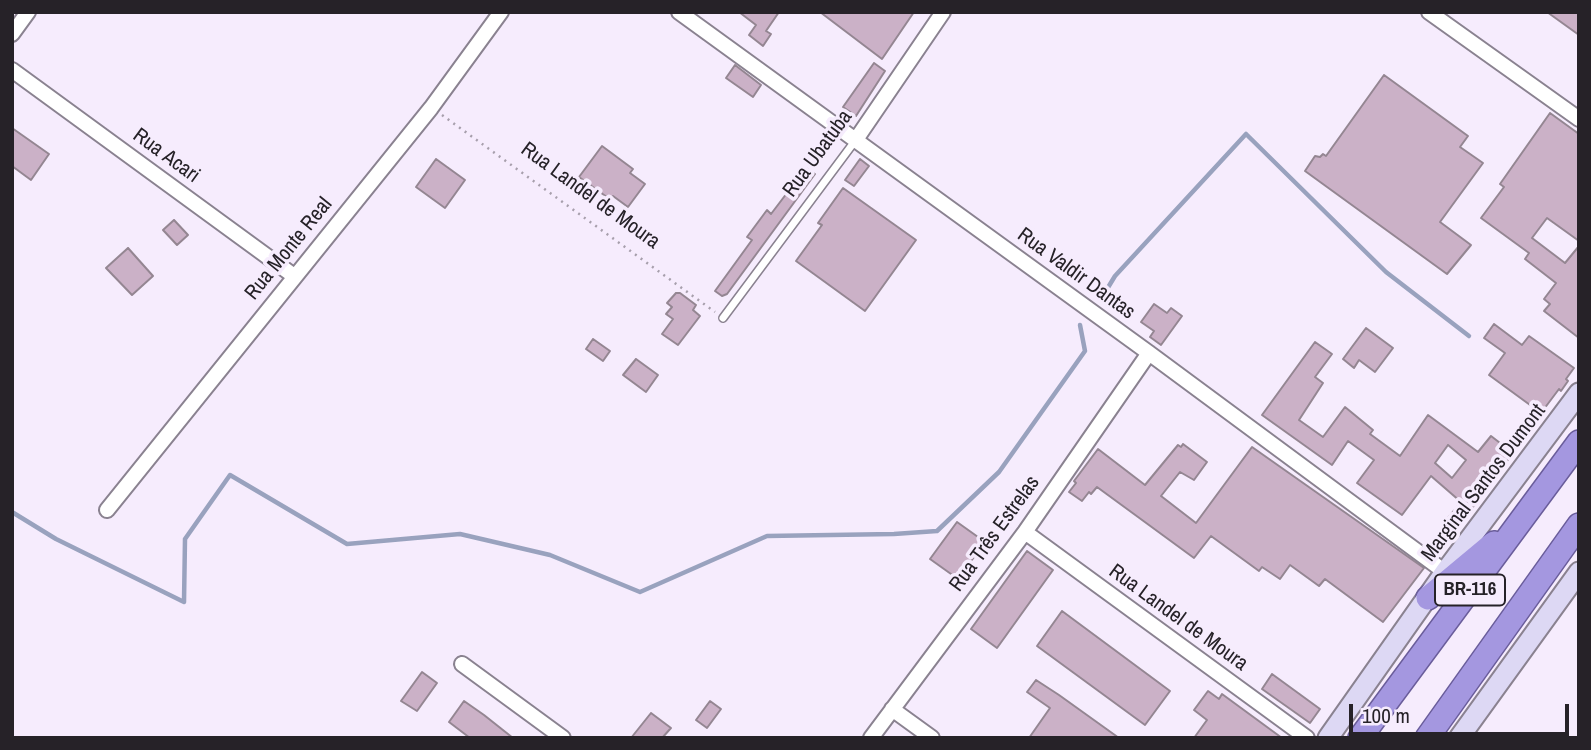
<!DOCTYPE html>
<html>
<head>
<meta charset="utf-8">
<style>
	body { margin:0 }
	#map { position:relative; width:1591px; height:750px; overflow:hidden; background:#f6ecfd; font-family:"Archivo Narrow",sans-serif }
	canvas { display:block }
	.frame { position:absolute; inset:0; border:14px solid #262228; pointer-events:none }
	.scale { position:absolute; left:1349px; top:704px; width:220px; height:32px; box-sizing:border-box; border:4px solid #262228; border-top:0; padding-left:9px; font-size:21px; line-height:24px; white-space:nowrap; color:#262228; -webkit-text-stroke:5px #f6ecfd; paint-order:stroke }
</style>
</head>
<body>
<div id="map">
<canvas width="1591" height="750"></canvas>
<div class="frame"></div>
<div class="scale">100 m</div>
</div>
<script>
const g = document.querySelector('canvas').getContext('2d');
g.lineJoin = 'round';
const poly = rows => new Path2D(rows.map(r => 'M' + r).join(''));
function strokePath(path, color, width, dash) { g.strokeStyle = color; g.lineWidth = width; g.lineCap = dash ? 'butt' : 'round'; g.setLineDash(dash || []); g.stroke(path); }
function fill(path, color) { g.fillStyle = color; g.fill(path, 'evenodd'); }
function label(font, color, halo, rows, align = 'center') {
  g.font = font + ' "Archivo Narrow",sans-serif'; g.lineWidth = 7; g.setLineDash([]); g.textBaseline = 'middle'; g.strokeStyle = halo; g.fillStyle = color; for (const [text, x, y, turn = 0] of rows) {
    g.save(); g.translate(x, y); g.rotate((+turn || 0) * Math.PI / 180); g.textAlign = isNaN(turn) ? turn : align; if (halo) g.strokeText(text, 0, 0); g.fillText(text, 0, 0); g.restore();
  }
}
const stream = poly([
	[1101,299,1115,276,1246,134,1386,272,1469,336],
	[12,512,56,539,184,602,185,539,230,475,347,544,460,534,550,555,640,592,767,536,894,534,937,531,999,472,1085,351,1080,325]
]);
const building = poly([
	[739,12,779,12,766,31,771,34,763,46,749,35,756,25,739,12],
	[820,12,914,12,882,59,820,12],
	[1547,12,1579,12,1579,35,1547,12],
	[874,63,885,71,856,116,843,107,874,63],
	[735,65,761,85,753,97,726,78,735,65],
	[1384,75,1468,136,1460,147,1483,163,1440,222,1471,245,1447,274,1305,171,1315,156,1320,157,1323,154,1326,156,1384,75],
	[1550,113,1579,134,1579,241,1547,218,1532,238,1565,263,1579,246,1579,338,1544,311,1550,304,1544,299,1556,283,1525,259,1529,253,1481,218,1504,187,1500,184,1550,113],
	[12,128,49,154,31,180,12,166,12,128],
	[602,146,633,169,630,173,645,184,628,207,613,196,611,200,579,177,602,146],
	[436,159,465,180,445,208,416,187,436,159],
	[860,159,869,166,854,186,845,180,860,159],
	[806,168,815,174,727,294,722,296,715,291,752,240,747,237,767,210,771,214,806,168],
	[843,188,916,240,865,311,796,261,822,225,818,223,843,188],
	[174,220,188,235,177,245,163,230,174,220],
	[128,248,153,276,132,295,106,268,128,248],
	[676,293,680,293,696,305,693,310,700,316,678,345,662,334,673,319,666,314,672,307,667,303,676,293],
	[1154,304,1167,313,1171,308,1182,316,1161,345,1150,337,1154,331,1141,322,1154,304],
	[1494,324,1522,345,1529,336,1574,368,1566,379,1568,381,1561,391,1559,389,1541,413,1489,375,1505,353,1484,338,1494,324],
	[1366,328,1393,348,1375,372,1359,360,1354,368,1343,359,1366,328],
	[593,339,610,351,603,361,586,349,593,339],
	[1315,342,1332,354,1315,377,1323,383,1299,420,1323,437,1345,407,1373,430,1370,434,1400,456,1428,415,1478,452,1491,436,1513,453,1459,526,1448,518,1461,502,1431,476,1402,515,1357,483,1374,460,1348,441,1332,465,1262,415,1315,342],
	[1448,445,1466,460,1452,478,1435,463,1448,445],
	[636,359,658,375,646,392,623,375,636,359],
	[1183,444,1207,462,1194,480,1180,472,1161,496,1196,523,1252,447,1424,568,1383,622,1325,579,1319,586,1290,565,1280,579,1262,567,1259,571,1211,536,1194,558,1097,487,1091,494,1089,492,1082,501,1069,492,1076,483,1074,481,1098,449,1145,485,1178,445,1181,447,1183,444],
	[957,522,985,542,958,579,930,559,957,522],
	[1027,551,1053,570,997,648,971,629,1027,551],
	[1062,611,1170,691,1145,725,1037,646,1062,611],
	[422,672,437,683,417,711,401,701,422,672],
	[1272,674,1320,709,1310,723,1262,689,1272,674],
	[1036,680,1059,695,1119,738,1029,738,1050,708,1027,692,1036,680],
	[1208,691,1219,699,1222,694,1282,738,1194,738,1207,720,1194,710,1208,691],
	[464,701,484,715,513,738,470,738,449,722,464,701],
	[710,701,721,709,707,728,696,720,710,701],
	[651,713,671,728,662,738,631,738,651,713]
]);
const path = poly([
	[442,115,715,312]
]);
const service = poly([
	[723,318,855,141]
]);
const minor = poly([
	[679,12,1149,353,1445,572],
	[1429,12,1579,119],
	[12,34,28,12],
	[12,70,294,276],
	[855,141,943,12],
	[107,510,431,108,501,12],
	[1025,532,1307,738],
	[462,664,563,738],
	[892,709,932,738],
	[871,738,1025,532,1149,353]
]);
const secondary = poly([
	[1328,738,1445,572,1579,393],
	[1459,738,1579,572]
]);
const trunk = poly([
	[1428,598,1494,543],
	[1360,738,1579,442],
	[1427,738,1579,525]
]);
const shields = [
	[1470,590,70]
];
const shieldNames = [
	["BR-116",1470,590]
];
const streetNames = [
	["Rua Ubatuba",818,154,-54],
	["Rua Acari",166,156,36],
	["Rua Landel de Moura",590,196,36],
	["Rua Monte Real",289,249,-51],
	["Rua Valdir Dantas",1076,274,36],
	["Marginal Santos Dumont",1484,483,-53],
	["Rua Três Estrelas",995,534,-54],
	["Rua Landel de Moura",1178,618,36]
];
strokePath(stream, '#99a2be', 4.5);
fill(building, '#cbb1c7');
strokePath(building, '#948692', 2);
strokePath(service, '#8a8290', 10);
strokePath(minor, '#8a8290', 18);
strokePath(secondary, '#8a8290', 23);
strokePath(trunk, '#6a5d9b', 26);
strokePath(path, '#a79fac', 2.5, [2, 5]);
strokePath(service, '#fff', 7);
strokePath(minor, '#fff', 14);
strokePath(secondary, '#ddd8f4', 19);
strokePath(trunk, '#a497e0', 23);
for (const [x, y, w] of shields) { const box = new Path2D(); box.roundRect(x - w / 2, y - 15.5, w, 31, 5); g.fillStyle = '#f6ecfd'; g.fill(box); strokePath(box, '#262228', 2); }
label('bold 19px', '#262228', null, shieldNames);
label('21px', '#262228', '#f6ecfd', streetNames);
</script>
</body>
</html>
